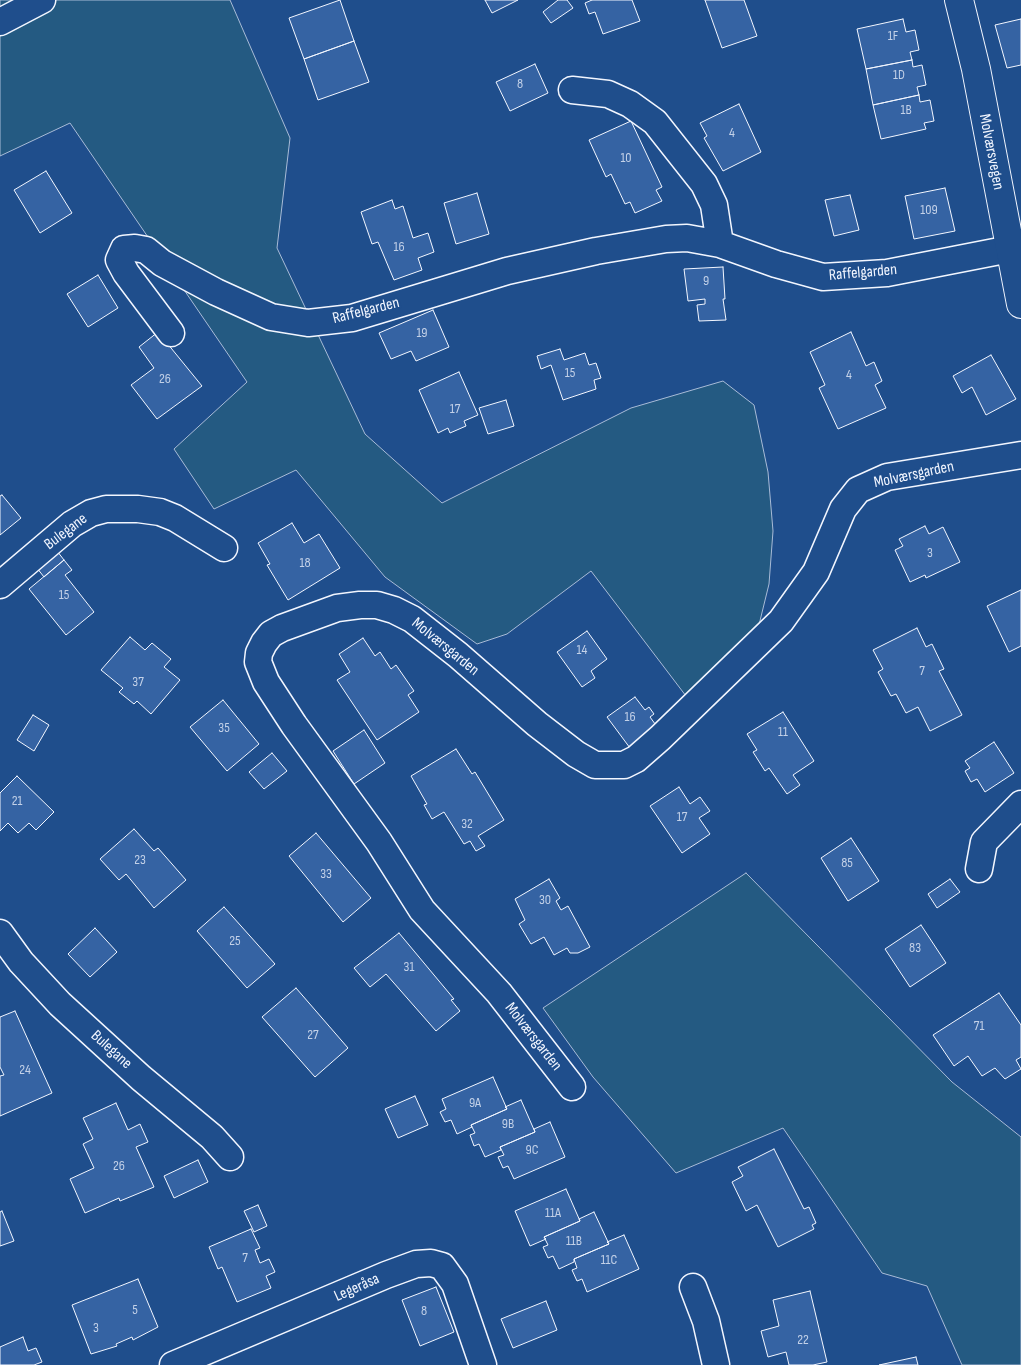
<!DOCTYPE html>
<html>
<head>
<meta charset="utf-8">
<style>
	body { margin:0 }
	canvas { display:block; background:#1f4e8c }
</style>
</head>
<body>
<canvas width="1021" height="1365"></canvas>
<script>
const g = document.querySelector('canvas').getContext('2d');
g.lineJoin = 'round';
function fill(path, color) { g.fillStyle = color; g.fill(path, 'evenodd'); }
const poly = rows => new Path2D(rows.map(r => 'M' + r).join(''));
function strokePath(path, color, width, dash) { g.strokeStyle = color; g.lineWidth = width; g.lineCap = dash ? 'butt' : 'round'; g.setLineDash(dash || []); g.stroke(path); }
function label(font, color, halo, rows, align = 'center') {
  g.font = font + ' "Sofia Sans Condensed",sans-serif'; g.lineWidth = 4; g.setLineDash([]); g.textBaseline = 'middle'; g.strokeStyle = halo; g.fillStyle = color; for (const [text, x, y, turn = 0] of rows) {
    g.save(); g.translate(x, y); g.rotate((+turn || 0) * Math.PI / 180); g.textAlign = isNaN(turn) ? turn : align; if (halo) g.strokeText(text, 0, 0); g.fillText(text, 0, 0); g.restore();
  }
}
const green = poly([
	[0,0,230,0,290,138,277,248,365,434,442,503,631,408,723,381,754,405,768,472,773,531,769,584,757,633,686,696,591,571,507,634,477,644,385,577,296,470,214,509,174,449,247,382,70,123,0,156,0,0],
	[746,873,952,1082,1021,1137,1021,1365,962,1365,927,1286,882,1273,783,1128,676,1173,593,1077,543,1008,746,873]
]);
const building = poly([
	[340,0,354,41,304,59,289,18,340,0],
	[485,0,518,0,492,13,485,0],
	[558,0,567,0,573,8,551,23,543,12,558,0],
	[592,0,632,0,640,21,603,34,595,12,589,14,585,3,592,0],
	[705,0,744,0,757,36,722,48,705,0],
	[903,19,906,32,915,30,919,50,910,52,912,60,866,69,857,29,903,19],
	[1021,19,1021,65,1007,68,995,25,1021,19],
	[354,41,369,82,318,100,304,59,354,41],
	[912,60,913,67,922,65,926,85,917,87,919,95,873,105,866,69,912,60],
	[535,64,548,93,510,111,496,82,535,64],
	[919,95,920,102,930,100,934,121,924,123,926,129,881,139,873,105,919,95],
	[739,104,761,152,723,171,704,138,707,136,700,123,739,104],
	[631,121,662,187,656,190,662,201,635,213,630,202,625,204,611,174,606,177,589,140,631,121],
	[46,171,72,213,40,233,14,190,46,171],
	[945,188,955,231,914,239,905,196,945,188],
	[477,193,489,234,456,244,444,203,477,193],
	[850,195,859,230,834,236,825,200,850,195],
	[392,200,395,209,403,206,413,238,428,233,434,252,418,258,422,270,394,280,378,242,372,244,361,212,392,200],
	[723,267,725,299,723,299,726,320,699,321,697,305,705,304,705,299,688,301,684,269,723,267],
	[98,275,118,308,88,327,67,294,98,275],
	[433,310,449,347,416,361,411,351,391,359,379,333,433,310],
	[158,332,202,386,157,419,131,385,154,368,139,347,158,332],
	[851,332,866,366,874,362,882,381,875,385,886,408,838,429,819,388,825,385,810,352,851,332],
	[560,349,564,360,585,353,589,365,596,363,601,378,594,380,596,389,563,400,551,365,541,369,537,356,560,349],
	[991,355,1016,399,986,415,972,387,962,393,953,376,991,355],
	[459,372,478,415,464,421,466,426,450,433,448,428,438,433,419,390,459,372],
	[506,400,514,426,488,434,479,408,506,400],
	[2,495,21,518,0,535,0,496,2,495],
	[292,523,304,543,319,534,340,568,288,600,267,565,270,564,258,543,292,523],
	[925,526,929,534,943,527,960,562,926,578,925,575,910,582,895,550,903,546,899,539,925,526],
	[54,547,64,560,44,577,33,563,54,547],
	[64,560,72,570,65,575,94,612,66,635,29,589,64,560],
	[1021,590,1021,646,1009,652,987,606,1021,590],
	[917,628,926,647,932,644,944,669,939,671,962,715,930,731,918,707,906,713,896,694,891,696,878,672,883,669,873,650,917,628],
	[587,631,607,659,591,671,595,678,582,687,557,652,587,631],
	[130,637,145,650,152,643,171,659,164,667,180,680,151,714,137,701,134,704,119,692,123,688,101,670,130,637],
	[363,638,375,656,380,652,391,669,396,665,414,691,408,695,419,712,377,740,337,680,350,672,339,654,363,638],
	[635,697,645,710,649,707,654,714,650,717,658,728,630,748,607,717,635,697],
	[223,700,259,744,227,771,190,727,223,700],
	[783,712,814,761,793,775,800,785,787,794,769,768,765,771,753,752,757,750,747,734,783,712],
	[33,715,49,725,34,751,17,740,33,715],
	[364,730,385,763,354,784,333,751,364,730],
	[994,742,1014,773,985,792,977,779,971,782,965,771,970,768,965,761,994,742],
	[456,749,472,774,475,772,504,820,478,836,485,846,476,851,470,841,464,844,444,812,432,819,424,805,427,804,411,776,456,749],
	[272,753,287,771,264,789,249,772,272,753],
	[17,776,54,812,36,830,29,823,18,833,8,823,0,831,0,793,17,776],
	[679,787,690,804,700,797,710,811,699,818,710,834,682,853,650,806,679,787],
	[134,829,154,851,158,848,186,880,154,908,126,874,119,880,100,859,134,829],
	[316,833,371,898,343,922,289,856,316,833],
	[851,838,879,881,848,901,821,858,851,838],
	[549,879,560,898,556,901,561,910,568,906,590,947,578,953,570,953,567,948,554,955,544,937,531,944,519,924,525,920,515,899,549,879],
	[950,879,960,892,937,908,928,894,950,879],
	[224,907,275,964,247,988,197,931,224,907],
	[921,925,946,963,910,987,885,949,921,925],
	[95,928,117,952,90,977,68,954,95,928],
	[399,933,454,999,451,1000,460,1011,436,1031,386,974,370,987,354,968,399,933],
	[296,988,348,1048,315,1077,262,1017,296,988],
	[999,993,1021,1025,1021,1057,1016,1060,1021,1069,1005,1079,995,1068,982,1076,968,1056,954,1066,933,1035,999,993],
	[15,1011,52,1093,0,1116,0,1076,4,1075,0,1067,0,1017,15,1011],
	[493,1077,507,1109,471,1125,472,1127,457,1134,451,1120,445,1122,440,1112,446,1109,442,1099,493,1077],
	[415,1096,428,1125,398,1138,385,1109,415,1096],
	[521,1100,535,1132,500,1147,501,1150,485,1157,479,1144,474,1146,470,1135,475,1133,471,1125,507,1109,505,1107,521,1100],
	[116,1103,128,1130,140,1124,148,1142,136,1147,154,1187,120,1201,119,1198,85,1213,70,1179,94,1168,83,1144,93,1139,83,1118,116,1103],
	[550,1122,565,1157,514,1179,508,1166,503,1168,498,1157,504,1155,500,1147,535,1132,534,1129,550,1122],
	[774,1149,804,1209,809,1207,816,1223,812,1225,814,1229,778,1247,757,1205,746,1211,732,1182,743,1176,738,1167,774,1149],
	[198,1160,208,1182,174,1198,164,1176,198,1160],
	[566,1189,580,1221,544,1237,546,1239,530,1246,515,1211,566,1189],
	[258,1205,267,1226,254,1232,244,1211,258,1205],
	[2,1211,14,1241,0,1246,0,1212,2,1211],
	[594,1212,609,1244,574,1259,574,1262,559,1269,553,1256,548,1258,543,1247,548,1245,544,1237,580,1221,579,1219,594,1212],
	[251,1229,260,1248,255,1250,260,1263,269,1259,275,1272,266,1276,271,1288,237,1302,222,1267,218,1269,209,1247,251,1229],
	[624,1235,639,1269,587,1292,582,1279,577,1281,572,1270,577,1268,574,1259,609,1244,607,1242,624,1235],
	[138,1279,158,1327,133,1340,132,1337,116,1344,117,1346,91,1354,72,1305,138,1279],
	[436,1287,454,1332,420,1346,402,1300,436,1287],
	[810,1291,827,1362,813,1365,789,1365,786,1352,768,1357,761,1331,779,1326,773,1300,810,1291],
	[546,1301,557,1330,513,1348,501,1319,546,1301],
	[23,1337,28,1351,36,1348,42,1362,34,1365,0,1365,0,1347,23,1337],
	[916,1357,918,1365,879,1365,916,1357]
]);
const street = poly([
	[0,22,42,0],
	[572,90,608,94,630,104,655,122,704,184,714,205,720,244],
	[171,333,126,273,119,260,124,249,135,248,146,250,162,263,216,292,271,317,308,323,352,318,507,271,596,251,666,239,687,238,720,244,776,264,823,277,887,273,1010,249],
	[0,585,72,524,91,513,106,509,138,509,160,512,175,518,224,548],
	[979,869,984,842,1021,804],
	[0,933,21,962,60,1004,141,1078,212,1137,230,1157],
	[572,1087,499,993,422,910,379,842,294,725,266,682,258,662,259,653,264,643,271,634,282,628,337,608,360,605,377,605,394,610,412,619,458,655,537,724,576,754,595,765,624,765,636,759,660,738,781,621,816,572,843,509,858,490,887,477,1021,455],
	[693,1287,706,1321,716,1365],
	[173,1365,386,1275,416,1264,431,1263,442,1266,455,1284,483,1365]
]);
const secondary = poly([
	[959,0,976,69,1021,304]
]);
const numberNames = [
	["1F",893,36],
	["1D",899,75],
	["8",520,84],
	["1B",906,110],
	["4",732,133],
	["10",626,158],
	["109",929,210],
	["16",399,247],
	["9",706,281],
	["19",422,333],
	["15",570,373],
	["4",849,375],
	["26",165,379],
	["17",455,409],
	["3",930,553],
	["18",305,563],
	["15",64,595],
	["14",582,650],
	["7",922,671],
	["37",138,682],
	["16",630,717],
	["35",224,728],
	["11",783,732],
	["21",17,801],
	["17",682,817],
	["32",467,824],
	["23",140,860],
	["85",847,863],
	["33",326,874],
	["30",545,900],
	["25",235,941],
	["83",915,948],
	["31",409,967],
	["71",979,1026],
	["27",313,1035],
	["24",25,1070],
	["9A",475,1103],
	["9B",508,1124],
	["9C",532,1150],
	["26",119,1166],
	["11A",553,1213],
	["11B",574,1241],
	["7",245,1258],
	["11C",609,1260],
	["5",135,1310],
	["8",424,1311],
	["3",96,1328],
	["22",803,1340]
];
const streetNames = [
	["Molværsvegen",991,152,79],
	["Raffelgarden",863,273,-5],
	["Raffelgarden",366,311,-14],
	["Molværsgarden",914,475,-12],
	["Bulegane",66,532,-37],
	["Molværsgarden",445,647,39],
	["Molværsgarden",533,1037,52],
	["Bulegane",111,1050,42],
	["Legeråsa",357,1288,-24]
];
fill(green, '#245a82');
strokePath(green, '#a8bbd7', 1);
fill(building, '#3563a3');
strokePath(building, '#f2f6ff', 1);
strokePath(street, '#f2f6ff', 29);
strokePath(secondary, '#f2f6ff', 30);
strokePath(street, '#1f4e8c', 26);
strokePath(secondary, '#1f4e8c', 28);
label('14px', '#c3d1e8', null, numberNames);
label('16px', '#f2f6ff', '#1f4e8c', streetNames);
</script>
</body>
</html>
